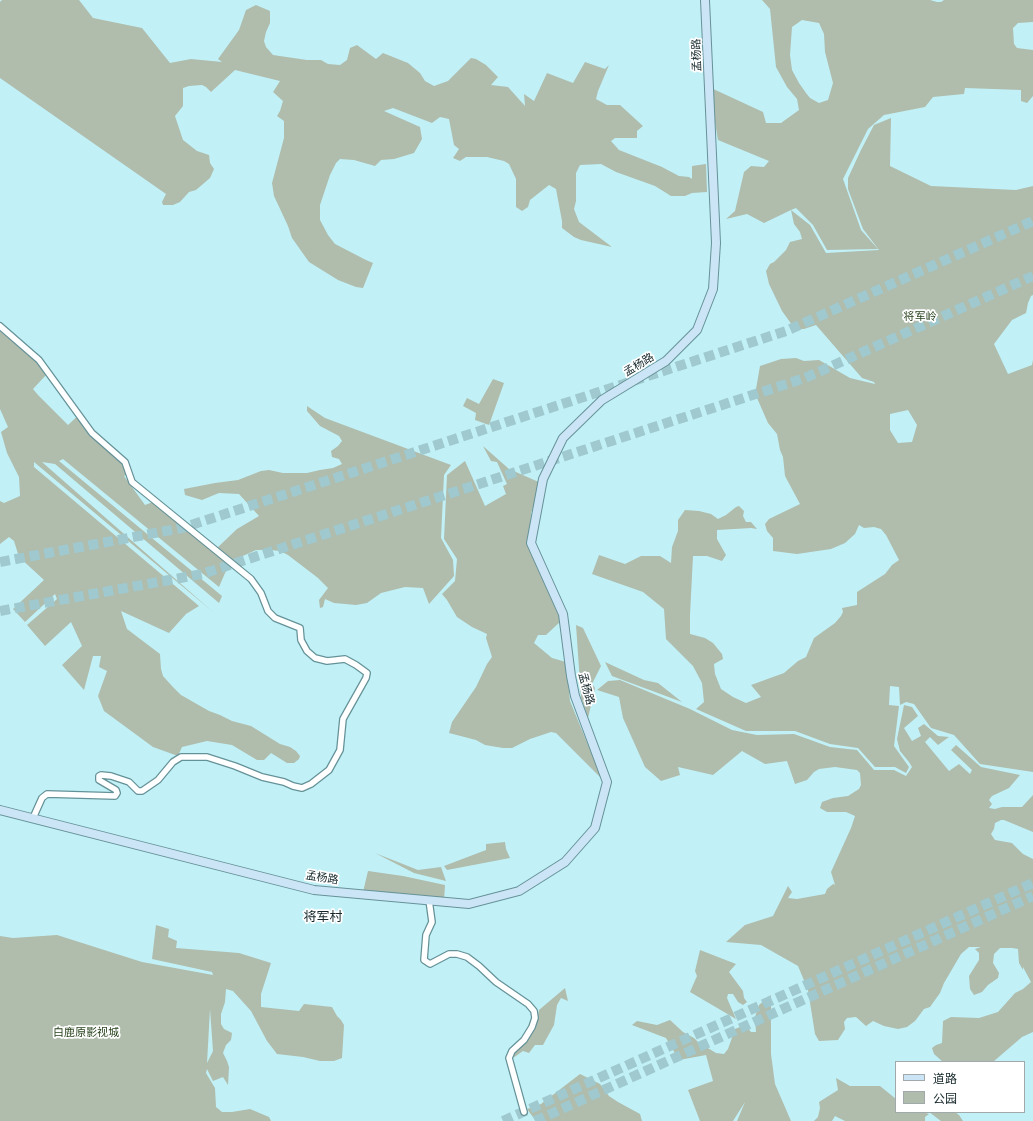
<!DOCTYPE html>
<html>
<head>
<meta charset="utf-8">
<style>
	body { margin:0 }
	#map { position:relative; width:1033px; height:1121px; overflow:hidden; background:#c1f1f7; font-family:Karla,"Noto Sans SC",sans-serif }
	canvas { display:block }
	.legend { position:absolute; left:895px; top:1061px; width:130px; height:52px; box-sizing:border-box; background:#fff; border:1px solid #a1a9aa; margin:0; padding:5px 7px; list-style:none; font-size:12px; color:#15272a }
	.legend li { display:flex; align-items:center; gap:8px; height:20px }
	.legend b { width:20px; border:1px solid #a1a9aa }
</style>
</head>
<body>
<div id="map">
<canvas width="1033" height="1121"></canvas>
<ul class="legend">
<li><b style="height:5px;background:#cce5f6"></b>道路</li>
<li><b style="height:11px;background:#b0bcac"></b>公园</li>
</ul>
</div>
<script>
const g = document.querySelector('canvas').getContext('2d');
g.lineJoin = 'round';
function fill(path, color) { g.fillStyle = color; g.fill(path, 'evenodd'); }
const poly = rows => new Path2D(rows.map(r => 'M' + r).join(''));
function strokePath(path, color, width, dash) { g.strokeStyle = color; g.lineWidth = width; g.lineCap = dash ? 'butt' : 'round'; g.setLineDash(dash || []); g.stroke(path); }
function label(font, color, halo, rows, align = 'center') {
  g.font = font + ' Karla,"Noto Sans SC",sans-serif'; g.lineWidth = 3.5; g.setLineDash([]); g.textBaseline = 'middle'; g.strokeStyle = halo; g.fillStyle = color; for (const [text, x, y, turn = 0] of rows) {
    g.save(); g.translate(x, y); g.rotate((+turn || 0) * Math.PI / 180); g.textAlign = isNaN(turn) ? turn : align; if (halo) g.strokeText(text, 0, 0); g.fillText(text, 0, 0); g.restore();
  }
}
const green = poly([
	[2,0,79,0,93,18,142,28,170,63,191,59,222,62,218,59,239,30,246,10,256,5,270,11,270,23,266,32,264,41,266,47,273,55,307,60,321,60,328,64,340,65,347,60,350,48,357,45,376,59,383,53,408,63,420,73,425,81,434,86,448,81,471,58,476,59,486,65,498,77,491,85,508,87,525,106,524,94,534,101,547,73,573,83,585,62,605,69,609,65,598,91,596,99,607,105,620,105,643,126,637,131,637,138,615,138,611,141,619,150,662,167,679,176,689,177,692,179,692,166,706,164,707,192,692,193,685,196,671,196,655,186,616,172,601,164,580,165,576,173,576,201,574,209,579,222,612,247,581,240,574,237,562,228,562,221,556,189,549,185,530,200,528,207,522,211,516,207,516,179,509,164,504,161,487,157,466,157,460,161,453,158,459,149,454,145,449,119,440,117,432,123,393,108,384,111,420,127,422,139,414,153,394,159,381,160,375,166,354,160,340,159,336,163,330,175,320,205,320,220,328,235,335,244,366,260,373,263,363,288,356,287,338,280,309,262,292,238,288,226,274,196,272,183,284,138,284,121,277,116,280,111,283,101,273,92,280,81,235,70,211,92,206,87,202,85,189,86,183,88,183,106,175,116,183,140,197,151,209,155,210,163,214,169,210,178,196,190,189,192,180,202,173,205,163,205,162,202,166,194,0,78,0,2],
	[762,0,930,0,937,2,941,2,944,0,1033,0,1033,22,1018,23,1013,28,1014,44,1017,48,1033,50,1033,96,1027,103,1021,101,1021,90,965,88,964,94,933,97,925,107,884,115,868,129,843,179,861,230,878,249,827,250,813,225,796,208,791,210,810,225,826,253,879,250,863,229,848,189,848,178,861,150,874,125,891,118,890,166,931,186,1016,190,1033,186,1033,295,1031,296,1028,303,1026,313,1012,320,994,344,1008,374,1032,365,1033,360,1033,772,980,764,954,735,931,728,914,704,906,702,900,705,899,687,890,686,889,705,899,706,894,746,909,767,906,773,895,767,875,767,858,748,830,744,795,731,746,731,696,709,704,702,702,683,693,666,666,639,664,609,643,592,592,574,599,555,625,564,641,556,660,556,671,563,672,547,678,531,678,520,685,510,699,511,711,514,718,519,726,515,736,507,739,506,744,511,743,516,746,522,751,522,757,529,751,528,717,530,717,539,726,555,722,561,707,556,693,556,690,615,690,634,705,638,713,643,722,654,723,659,714,664,715,674,721,689,733,697,746,703,761,697,751,685,784,673,798,661,806,657,814,638,835,623,841,616,843,612,842,608,857,605,857,592,885,574,892,565,899,560,886,535,881,529,874,527,864,528,859,525,855,534,845,543,831,549,797,554,773,551,773,538,767,531,765,524,769,519,800,504,785,476,783,457,780,450,777,434,768,423,757,398,756,389,760,366,781,359,796,358,804,361,819,360,850,378,875,384,874,382,862,378,816,325,804,329,795,329,782,311,769,284,766,271,770,264,774,262,786,250,790,242,802,239,800,232,794,224,791,210,764,223,747,214,726,219,735,211,744,172,751,166,764,167,769,161,718,140,709,87,763,112,766,123,781,123,799,110,797,99,787,87,776,67,770,9],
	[802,20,819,23,824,34,825,52,833,83,828,100,819,103,810,98,806,93,799,83,792,70,790,55,792,27],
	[908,410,917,425,912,442,898,443,890,430,890,414],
	[0,328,19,343,47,374,33,389,38,395,68,425,81,413,97,434,126,459,132,472,124,476,145,505,158,500,216,549,237,529,259,516,239,494,219,493,202,500,185,495,184,489,215,483,238,480,261,471,269,470,283,473,307,473,320,470,333,468,342,464,339,459,332,457,331,451,338,446,342,441,339,436,320,426,307,411,307,406,325,418,451,465,444,475,441,538,453,560,454,576,429,604,423,588,405,587,381,593,367,603,356,605,334,603,325,599,323,607,320,608,319,600,328,588,318,578,288,555,280,551,271,550,256,550,234,560,225,573,219,587,63,459,59,461,222,596,219,603,55,464,42,462,213,612,34,462,34,467,199,606,186,614,169,633,121,611,127,629,160,654,161,669,163,676,172,686,181,695,209,711,220,715,232,721,251,726,280,744,290,747,296,751,300,756,299,759,294,763,287,763,271,753,264,760,257,760,232,745,207,741,182,747,178,756,153,747,104,711,98,696,107,671,99,667,101,656,93,656,84,690,62,665,82,646,71,622,45,646,27,625,57,599,55,594,25,622,13,609,44,580,19,557,14,541,9,537,0,544,0,501,4,503,20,496,19,477,7,453,1,432,8,427,0,409],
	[493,379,504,383,489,425,475,420,476,413,463,406,467,398,479,404],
	[483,446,509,469,541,483,531,513,530,536,561,616,561,621,546,635,538,635,534,643,552,658,566,662,570,701,602,779,556,733,551,732,530,739,512,748,503,748,485,745,476,740,449,733,452,722,476,687,487,664,492,657,486,638,487,634,472,627,457,617,447,600,442,594,455,581,457,559,444,539,447,475,465,461,485,506,506,494,503,486,507,484,497,462,491,461],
	[576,625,583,628,601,666,592,684,595,688,588,718,581,698],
	[605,662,644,680,658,683,682,702,612,676],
	[620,680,690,709,732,730,757,735,794,734,830,747,857,750,874,770,894,770,906,776,912,767,909,762,900,751,897,739,904,705,912,707,918,716,904,728,912,741,921,736,918,728,924,724,938,736,949,737,938,745,930,737,925,742,949,771,959,764,970,774,972,770,951,750,956,745,981,767,1020,775,1009,788,992,796,989,800,992,804,989,808,995,809,1002,807,1022,807,1033,795,1033,832,1004,820,1001,820,995,823,994,829,991,834,995,840,1012,843,1023,854,1033,859,1033,1032,1022,1037,993,1062,943,1062,934,1054,932,1048,936,1045,942,1043,943,1021,951,1017,979,1018,998,1012,1015,993,1023,989,1031,982,1023,967,1023,970,1019,963,1018,949,1012,948,1000,948,994,954,993,963,999,973,998,978,988,985,982,992,974,995,970,989,969,976,979,960,979,953,975,949,981,947,969,947,961,954,944,983,940,993,930,1007,924,1009,915,1021,907,1027,898,1029,884,1026,873,1021,866,1026,856,1017,847,1018,844,1022,845,1029,838,1040,819,1041,815,1034,808,990,798,966,761,945,726,942,745,925,773,916,788,886,792,892,788,898,797,899,825,894,827,889,833,884,835,885,831,872,851,828,855,816,846,812,827,812,820,808,822,802,833,798,848,796,859,789,861,785,860,773,857,770,835,767,819,769,814,772,807,780,795,784,787,761,765,764,742,751,713,775,678,767,680,775,661,781,645,767,623,718,619,697,597,690,608,681],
	[505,842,506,849,510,858,447,870,444,866,486,850,486,844],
	[375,853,418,870,441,867,446,881,414,873],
	[368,871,403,876,445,885,444,901,363,892],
	[156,925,169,929,168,937,177,941,176,948,239,953,271,963,261,994,261,1007,299,1011,304,1004,332,1007,337,1016,341,1020,344,1025,342,1058,334,1061,320,1061,303,1057,277,1054,267,1041,251,1011,233,991,226,989,225,1002,221,1014,221,1024,224,1029,232,1033,231,1040,226,1045,223,1053,227,1061,229,1067,228,1085,223,1077,213,1081,207,1069,206,1073,215,1088,216,1107,222,1112,232,1112,250,1109,269,1117,271,1121,0,1121,0,936,13,938,57,935,142,962,213,975,212,972,152,959],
	[210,1009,213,1051,207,1063],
	[700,950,736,964,729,972,743,991,744,998,747,1002,743,1005,738,1002,733,994,728,994,727,998,736,1019,690,992,697,976,695,971],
	[565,988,568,1001,561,998,557,1005,554,1025,543,1045,535,1045,529,1053,523,1051,513,1058,514,1054,535,1029,539,1010],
	[771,995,771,1054,775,1084,791,1121,737,1121,745,1102,733,1121,700,1121,688,1090,713,1081,706,1055,679,1060,666,1038,632,1025,637,1021,657,1025,670,1020,683,1032,694,1038,698,1042,716,1053,724,1054,728,1049,735,1029,745,1025,751,1032,756,1032,755,1017,759,1005],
	[580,1074,600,1084,609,1096,618,1102,640,1114,642,1121,536,1121,527,1109,541,1104],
	[836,1078,850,1086,880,1086,896,1099,896,1112,923,1112,929,1114,925,1117,925,1121,845,1121,835,1116,832,1121,814,1121,818,1117,820,1108,819,1102,838,1090],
	[929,1112,955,1112,959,1115,963,1121,941,1121]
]);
const highwayTunnel = poly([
	[0,562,182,528,786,331,1033,221],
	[0,611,202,574,805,378,1033,276],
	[503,1121,1033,883],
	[535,1121,1033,896]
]);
const street = poly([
	[0,326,39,360,92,433,125,462,132,482,251,579,261,593,268,611,275,618,300,628,301,640,307,651,315,658,327,661,345,659,356,665,367,673,366,678,343,719,340,750,329,770,311,784,302,788,293,786,284,782,262,777,235,766,207,757,181,757,173,762,158,780,142,791,138,791,129,782,111,776,101,775,99,776,99,780,116,790,117,793,115,796,47,794,42,798,33,818],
	[429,900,432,922,426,935,424,960,430,964,449,954,457,954,467,957,479,966,496,982,528,1004,534,1011,535,1018,532,1027,524,1040,512,1051,509,1058,524,1112]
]);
const secondary = poly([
	[0,810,314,890,469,904,519,891,565,862,595,828,607,782,575,696,571,676,563,614,531,543,543,479,563,438,602,400,666,361,697,330,713,289,716,243,705,0]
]);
const streetNames = [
	["孟杨路",697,55,-92],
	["孟杨路",639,365,-31],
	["孟杨路",586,689,75],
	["孟杨路",322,878,9]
];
const parkNames = [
	["将军岭",920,317],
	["白鹿原影视城",86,1033]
];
const quarterNames = [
	["将军村",323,917]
];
fill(green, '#b0bcac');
strokePath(highwayTunnel, '#9fc9ce', 10, [10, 5]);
strokePath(street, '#659298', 8);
strokePath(secondary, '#659298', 10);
strokePath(street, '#fff', 5.5);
strokePath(secondary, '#cce5f6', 8);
label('11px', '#15272a', '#fff', streetNames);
label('11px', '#27421c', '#fff', parkNames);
label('13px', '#15272a', '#fff', quarterNames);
</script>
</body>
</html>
